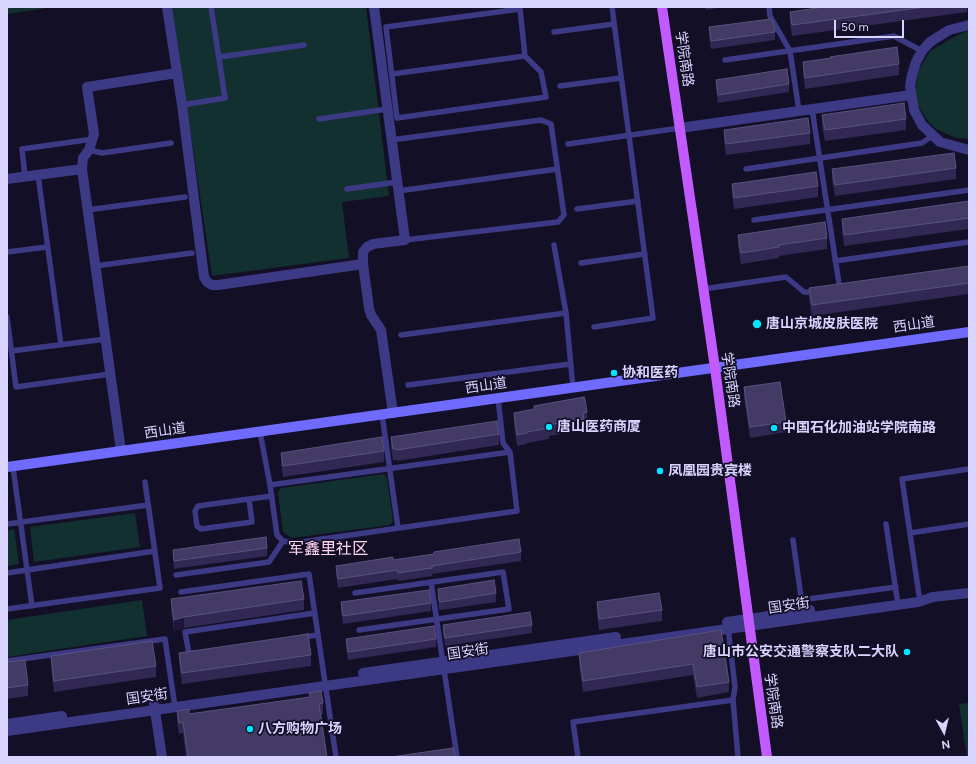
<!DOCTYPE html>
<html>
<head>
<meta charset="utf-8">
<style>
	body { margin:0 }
	#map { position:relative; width:976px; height:764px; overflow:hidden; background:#130f26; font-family:Figtree,sans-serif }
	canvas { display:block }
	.frame { position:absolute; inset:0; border:8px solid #d9d4ff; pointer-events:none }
	.north { position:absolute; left:924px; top:712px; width:40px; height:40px; -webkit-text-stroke:3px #130f26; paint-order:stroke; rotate:172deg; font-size:11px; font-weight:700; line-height:16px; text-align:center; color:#d9d4ff }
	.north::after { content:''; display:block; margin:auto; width:14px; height:18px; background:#d9d4ff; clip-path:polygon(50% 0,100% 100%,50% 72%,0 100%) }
	.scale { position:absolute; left:834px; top:20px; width:70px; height:18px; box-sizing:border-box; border:2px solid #d9d4ff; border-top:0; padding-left:5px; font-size:12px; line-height:14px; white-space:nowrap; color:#d9d4ff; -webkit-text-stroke:3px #130f26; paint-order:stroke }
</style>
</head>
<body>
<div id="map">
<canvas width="976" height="764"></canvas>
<div class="frame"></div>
<div class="north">N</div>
<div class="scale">50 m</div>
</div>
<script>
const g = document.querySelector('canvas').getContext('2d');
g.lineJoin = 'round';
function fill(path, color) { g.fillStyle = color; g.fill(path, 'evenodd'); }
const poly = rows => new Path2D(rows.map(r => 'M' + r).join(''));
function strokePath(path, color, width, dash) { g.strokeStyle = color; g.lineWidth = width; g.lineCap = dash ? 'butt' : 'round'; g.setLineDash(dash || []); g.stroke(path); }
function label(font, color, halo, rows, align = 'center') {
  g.font = font + ' Figtree,"Noto Sans SC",sans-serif'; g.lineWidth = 3.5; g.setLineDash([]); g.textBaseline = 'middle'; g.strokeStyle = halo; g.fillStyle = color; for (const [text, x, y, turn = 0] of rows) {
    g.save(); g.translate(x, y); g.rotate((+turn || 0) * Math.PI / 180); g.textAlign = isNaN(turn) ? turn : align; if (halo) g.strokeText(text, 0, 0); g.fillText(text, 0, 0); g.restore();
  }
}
const green = poly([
	[7,7,54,7,7,14],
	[172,7,366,7,389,196,342,202,349,258,212,276],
	[969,30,969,139,956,138,936,129,927,120,918,106,915,91,918,71,930,51,956,36],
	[383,474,387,478,393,521,390,525,292,538,283,532,278,492,281,488],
	[135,513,140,547,34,562,30,527],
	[14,529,19,564,7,566,7,531],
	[142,600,147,636,7,657,7,620],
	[969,703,969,757,967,757,959,704]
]);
const lane = poly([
	[519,7,520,9,525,56,541,72,546,97,397,118,386,27,520,9],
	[769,7,770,16,790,51,799,111],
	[554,32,614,24],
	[219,57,304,45],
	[725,60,894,36,922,51],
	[392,74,525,56],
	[560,86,621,78],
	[182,105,225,98,211,7],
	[812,109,840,290],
	[319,119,387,109],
	[391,140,541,120,551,124,564,215,558,222,405,240],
	[568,144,680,128],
	[89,150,102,153,171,143],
	[746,169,922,143,932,136],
	[38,175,61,345],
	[25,177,22,149,93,139],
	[347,189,397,182],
	[398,191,557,169],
	[577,209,638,201],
	[87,210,185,197],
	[754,220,969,190],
	[554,245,566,313,573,388],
	[7,252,47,247],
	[835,261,969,242],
	[581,263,645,254],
	[95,266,192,253],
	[703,289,786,277,804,292,817,293],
	[7,317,16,387,110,374],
	[594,327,653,318,612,7],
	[401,335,566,313],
	[11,351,106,339],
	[408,385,570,364],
	[382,414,398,528],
	[260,432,270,485,277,535,283,541,295,543,517,511,510,452,503,443,498,398],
	[13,467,32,606],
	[270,485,510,452],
	[249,499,252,522,201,529,197,526,195,511,198,506,249,499,272,496],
	[7,524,148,505],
	[886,524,897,598],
	[910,533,969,524],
	[793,540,803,611],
	[7,573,155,551],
	[176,575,269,562,283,541],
	[431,582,457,757],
	[181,592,309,574,336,757],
	[355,593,503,572,509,609,359,630],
	[919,595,902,479,969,469],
	[801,600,896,587],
	[7,609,160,588,145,482],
	[728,628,735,687,733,700,738,757],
	[302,637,318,635],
	[193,653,189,654,185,632,315,613],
	[7,661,165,639,175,707],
	[578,757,573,722,733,700]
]);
const street = poly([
	[167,7,182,105,204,277,207,282,212,285,218,285,363,264,369,308,371,315,381,330,393,413],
	[969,25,949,30,930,42,922,51,916,62,912,75,910,86,914,110,922,125,940,142,969,150],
	[680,128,911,95],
	[7,179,82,169],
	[363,264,363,252,367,247,373,244,405,240,374,7],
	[121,451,82,169,83,158,89,150,94,134,87,87,177,73],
	[727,622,810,610],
	[363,673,616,637],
	[154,704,162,757],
	[7,724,62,716],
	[7,731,918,602,933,597,969,593]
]);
const secondary = poly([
	[7,467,969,332]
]);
const primary = poly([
	[662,7,715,368,767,757]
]);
const wall = poly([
	[705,7,724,7,706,10],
	[824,7,967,7,967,12,792,36,790,23,790,12],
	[709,27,775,32,775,40,711,49,709,35],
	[830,58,899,64,899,75,805,89,803,73,803,62],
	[716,80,789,84,789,92,718,103,716,88],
	[822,115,906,119,906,130,825,141,822,126],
	[724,130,810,133,810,144,726,155,724,141],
	[956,168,956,179,835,196,832,180,832,169],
	[732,184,818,186,818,197,734,209,732,194],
	[969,201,969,229,844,246,842,230,842,219],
	[738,235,827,238,827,249,779,256,779,258,741,264,738,246],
	[969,266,969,294,812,316,809,299,809,288],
	[744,387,786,422,786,432,750,438,744,398],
	[534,406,587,412,587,423,584,424,584,430,549,436,549,439,527,443,527,444,517,446,514,424,514,413,534,410],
	[499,434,499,445,397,461,397,460,393,460,391,448,391,437],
	[384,451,384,462,283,477,281,463,281,453],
	[267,548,267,556,174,569,173,558,173,550],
	[521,552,521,561,432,574,432,576,398,581,397,579,338,588,336,574,336,566,393,560],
	[438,589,496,593,496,602,441,610,439,610,438,597],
	[171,599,304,599,304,610,184,628,174,631,171,610],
	[341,602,431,603,431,611,343,624,341,611],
	[597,602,662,610,662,621,599,630,597,613],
	[443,625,532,625,532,633,445,646,443,633],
	[721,630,729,682,729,692,697,698,693,675,583,692,579,664,579,653],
	[346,639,436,639,436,647,348,660,346,647],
	[179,653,311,655,311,666,182,684,179,664],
	[51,656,156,666,156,677,54,692,51,667],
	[7,662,28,685,28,696,7,699],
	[309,693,323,703,323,714,321,714,327,757,186,757,183,733,179,734,177,722,177,711,189,714,309,697]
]);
const shadedWall = poly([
	[184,617,184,628,174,631,174,620]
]);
const building = poly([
	[824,7,925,7,792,25,790,12,824,7],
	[771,19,773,22,775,32,711,41,709,27,771,19],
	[897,47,899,64,805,78,803,62,831,58,830,57,897,47],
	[787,69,789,84,718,95,716,80,787,69],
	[904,103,906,119,825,130,822,115,904,103],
	[808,118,810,133,726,144,724,130,808,118],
	[954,153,956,168,835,185,832,169,954,153],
	[816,172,818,186,734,198,732,184,816,172],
	[969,201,969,218,844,235,842,219,969,201],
	[825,222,827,238,779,245,779,247,741,253,738,235,825,222],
	[969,266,969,283,812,305,809,288,969,266],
	[780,382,786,422,750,427,744,387,780,382],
	[584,397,584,399,585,399,587,412,583,413,584,419,548,425,549,428,527,432,527,433,517,435,514,413,534,409,534,406,584,397],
	[497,421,499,434,397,450,397,449,393,449,391,437,497,421],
	[382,437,384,451,283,466,281,453,382,437],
	[266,537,267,548,174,561,173,550,266,537],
	[519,539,521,552,432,566,432,568,398,573,397,570,338,579,336,566,393,557,393,560,434,554,434,552,519,539],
	[494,580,496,593,441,602,439,601,438,589,494,580],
	[301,581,304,599,184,617,174,620,171,599,301,581],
	[429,590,431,603,343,616,341,602,429,590],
	[659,593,662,610,599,619,597,602,659,593],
	[530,612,532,625,445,638,443,625,530,612],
	[434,626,436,639,348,652,346,639,434,626],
	[721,630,729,682,697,687,693,664,583,681,579,653,721,630],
	[308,634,311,655,182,673,179,653,308,634],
	[152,641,156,666,54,681,51,656,152,641],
	[25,660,28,685,7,688,7,662,25,660],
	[321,691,323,703,319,704,327,757,188,757,183,722,179,723,177,711,189,709,189,714,310,697,309,693,321,691],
	[453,748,455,757,391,757,453,748]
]);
const markers = [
	[757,324,5,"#00e5ff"],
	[614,373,4,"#00e5ff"],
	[549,427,4,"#00e5ff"],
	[774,428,4,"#00e5ff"],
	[660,471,4,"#00e5ff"],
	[907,652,4,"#00e5ff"],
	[250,729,4,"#00e5ff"]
];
const streetNames = [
	["学院南路",684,59,82],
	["西山道",914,325,-8],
	["学院南路",730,380,82],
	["西山道",486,386,-8],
	["西山道",165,431,-8],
	["国安街",789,606,-8],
	["国安街",468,652,-8],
	["国安街",147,697,-8],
	["学院南路",773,701,82]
];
const poiNames = [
	["唐山京城皮肤医院",766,324],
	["协和医药",622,373],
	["唐山医药商厦",557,427],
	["中国石化加油站学院南路",782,428],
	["凤凰园贵宾楼",668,471],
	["唐山市公安交通警察支队二大队",899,652,"right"],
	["八方购物广场",258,729]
];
const quarterNames = [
	["军鑫里社区",328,549]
];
fill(green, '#12302f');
strokePath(lane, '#3d3a85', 5.5);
strokePath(street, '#3d3a85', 10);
strokePath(secondary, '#6f6bff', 10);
strokePath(primary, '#c25bff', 10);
fill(wall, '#312854');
fill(shadedWall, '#1d163a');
fill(building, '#433a66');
strokePath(building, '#5a527e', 1);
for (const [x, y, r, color] of markers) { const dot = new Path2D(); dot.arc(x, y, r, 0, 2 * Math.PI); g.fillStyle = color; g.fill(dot); strokePath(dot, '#130f26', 1.5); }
label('14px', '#d9d4ff', '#130f26', streetNames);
label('bold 14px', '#d9d4ff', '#130f26', poiNames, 'left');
label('16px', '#ffd6f0', '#130f26', quarterNames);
</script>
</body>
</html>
